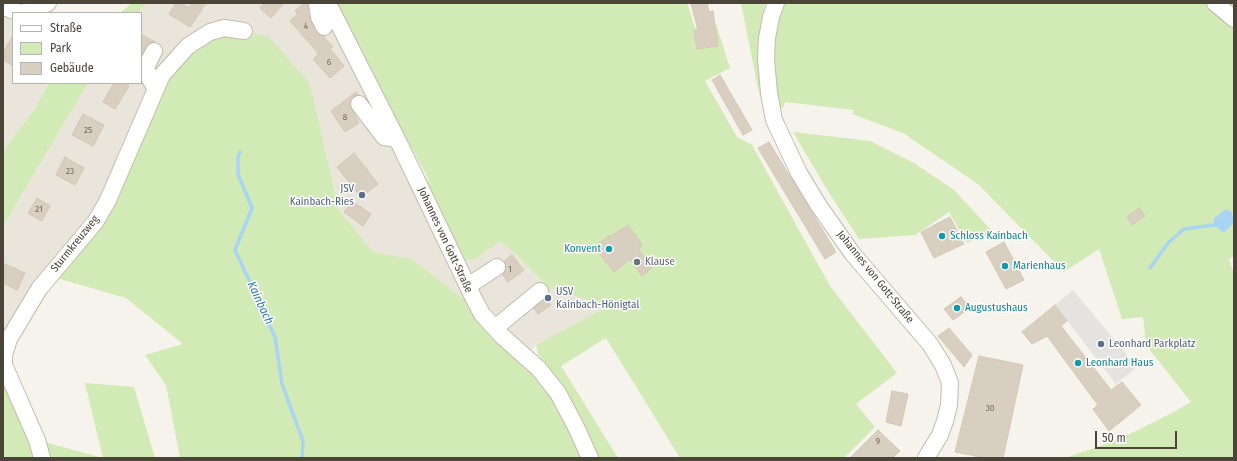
<!DOCTYPE html>
<html>
<head>
<meta charset="utf-8">
<style>
	body { margin:0 }
	#map { position:relative; width:1237px; height:461px; overflow:hidden; background:#f6f3ec; font-family:"Fira Sans Condensed",sans-serif }
	canvas { display:block }
	.frame { position:absolute; inset:0; border:4px solid #4b4439; pointer-events:none }
	.legend { position:absolute; left:12px; top:12px; width:130px; height:72px; box-sizing:border-box; background:#fff; border:1px solid #b7b4b0; margin:0; padding:5px 7px; list-style:none; font-size:12px; color:#4b4439 }
	.legend li { display:flex; align-items:center; gap:8px; height:20px }
	.legend b { width:20px; border:1px solid #b7b4b0 }
	.scale { position:absolute; left:1095px; top:431px; width:82px; height:18px; box-sizing:border-box; border:2px solid #4b4439; border-top:0; padding-left:5px; font-size:12px; line-height:14px; white-space:nowrap; color:#4b4439; -webkit-text-stroke:3px #fff; paint-order:stroke }
</style>
</head>
<body>
<div id="map">
<canvas width="1237" height="461"></canvas>
<div class="frame"></div>
<ul class="legend">
<li><b style="height:5px;background:#fff"></b>Straße</li>
<li><b style="height:11px;background:#d2eab5"></b>Park</li>
<li><b style="height:11px;background:#d8cfc1"></b>Gebäude</li>
</ul>
<div class="scale">50 m</div>
</div>
<script>
const g = document.querySelector('canvas').getContext('2d');
g.lineJoin = 'round';
function fill(path, color) { g.fillStyle = color; g.fill(path, 'evenodd'); }
const poly = rows => new Path2D(rows.map(r => 'M' + r).join(''));
function strokePath(path, color, width, dash) { g.strokeStyle = color; g.lineWidth = width; g.lineCap = dash ? 'butt' : 'round'; g.setLineDash(dash || []); g.stroke(path); }
function label(font, color, halo, rows, align = 'center') {
  g.font = font + ' "Fira Sans Condensed",sans-serif'; g.lineWidth = 3; g.setLineDash([]); g.textBaseline = 'middle'; g.strokeStyle = halo; g.fillStyle = color; for (const [text, x, y, turn = 0] of rows) {
    g.save(); g.translate(x, y); g.rotate((+turn || 0) * Math.PI / 180); g.textAlign = isNaN(turn) ? turn : align; if (halo) g.strokeText(text, 0, 0); g.fillText(text, 0, 0); g.restore();
  }
}
const residential = poly([
	[3,3,31,3,51,13,13,13,13,83,49,83,34,110,3,151],
	[146,3,325,3,397,139,475,259,500,240,511,250,549,288,610,306,536,345,522,362,495,328,465,300,412,259,373,252,339,210,310,84,121,173,4,355,16,390,34,458,20,419,3,380,3,226,88,83,141,83,141,13,137,13]
]);
const green = poly([
	[132,3,146,3,137,13,120,13],
	[334,3,687,3,695,28,716,24,730,68,705,81,737,137,752,145,830,286,897,373,856,404,875,427,844,458,680,458,606,338,561,366,618,458,598,458,562,384,538,354,536,345,609,306,549,288,511,250,500,241,475,259,456,260,399,143,431,184],
	[628,225,642,244,639,246,641,248,614,272,594,247,610,235,611,236],
	[741,3,765,3,758,37,760,98],
	[783,3,1234,3,1234,216,1232,212,1224,233,1234,223,1234,256,1229,259,1234,274,1234,458,1065,458,1120,439,1172,413,1191,402,1146,345,1143,317,1122,319,1099,249,1064,272,978,184,903,133,852,114,854,110,785,102,783,108,777,106,772,64,777,16],
	[244,31,269,37,310,84,339,210,373,252,412,259,465,300,484,327,506,345,555,397,584,458,180,458,166,385,145,355,183,344,126,298,60,279,51,273,96,221,153,95,188,46],
	[49,83,88,83,3,226,3,151,34,110],
	[793,132,870,141,914,163,954,190,993,232,967,243,949,212,915,235,859,239,829,193],
	[3,380,20,419,34,458,3,458],
	[85,383,134,387,155,458,42,458,37,440,103,458]
]);
const parking = poly([
	[1073,290,1137,367,1116,384,1055,305]
]);
const water = poly([
	[1226,209,1232,212,1234,223,1224,233,1214,225,1214,218]
]);
const stream = poly([
	[240,152,238,157,238,174,252,208,235,250,275,337,282,384,303,441,302,458],
	[1150,268,1168,243,1184,229,1214,225,1218,222]
]);
const building = poly([
	[176,3,181,3,189,8,192,3,206,3,190,27,169,14,176,3],
	[264,3,284,3,271,18,260,8,264,3],
	[304,3,308,5,308,14,316,31,323,36,333,47,330,49,344,66,330,78,313,59,319,54,290,21,298,14,295,11,304,3],
	[691,3,707,3,709,12,713,11,718,46,697,49,694,31,698,30,691,3],
	[141,34,155,42,148,43,141,56,141,34],
	[13,35,13,66,3,60,3,53,13,35],
	[720,75,752,130,743,135,712,80,720,75],
	[114,83,124,83,129,86,115,109,103,102,114,83],
	[356,92,358,95,353,97,350,105,359,123,345,132,331,111,356,92],
	[83,114,104,125,93,146,72,135,83,114],
	[769,142,836,252,825,259,758,148,769,142],
	[354,153,378,184,361,197,337,167,354,153],
	[65,157,84,168,75,185,56,175,65,157],
	[37,198,50,206,42,221,28,213,37,198],
	[352,201,371,214,363,226,344,212,352,201],
	[1139,208,1145,216,1132,225,1127,217,1139,208],
	[950,217,964,244,934,258,921,232,950,217],
	[628,225,642,244,639,250,652,268,642,276,630,259,614,272,594,247,610,235,611,236,628,225],
	[1004,242,1024,280,1006,289,986,252,1004,242],
	[512,255,524,270,508,282,503,275,506,267,504,261,512,255],
	[3,263,25,273,17,290,3,283,3,263],
	[961,297,970,308,953,320,944,309,961,297],
	[546,298,551,305,538,314,534,308,546,298],
	[1055,305,1067,321,1061,326,1111,390,1122,382,1141,405,1109,431,1093,409,1098,405,1047,336,1032,344,1022,332,1055,305],
	[949,328,972,355,964,367,938,336,949,328],
	[979,356,1023,365,1003,458,986,458,955,452,979,356],
	[892,391,908,394,901,426,886,422,892,391],
	[878,430,900,451,892,458,850,458,878,430]
]);
const minor = poly([
	[317,3,319,17,324,27],
	[326,3,332,11,397,139,474,299,482,314,502,336,539,369,558,393,576,427,590,458],
	[776,3,771,17,767,38,766,59,769,93,774,120,799,173,817,203,852,253,930,344,943,365,950,383,949,405,945,421,940,435,926,458],
	[1215,3,1234,19],
	[3,7,20,13,33,10,48,3],
	[154,51,146,67,150,79,156,89],
	[359,104,384,137,397,139],
	[468,286,497,267],
	[495,328,540,291],
	[42,458,37,440,4,365,4,355,9,339,39,289,96,221,108,200,162,75,188,46,210,32,224,28,244,31]
]);
const markers = [
	[362,195,4,"#5c6f8a"],
	[942,236,4,"#0f9aa8"],
	[609,249,4,"#0f9aa8"],
	[637,262,4,"#6b7280"],
	[1005,266,4,"#0f9aa8"],
	[548,298,4,"#5c6f8a"],
	[957,308,4,"#0f9aa8"],
	[1101,344,4,"#5c6f8a"],
	[1078,363,4,"#0f9aa8"]
];
const numberNames = [
	["4",306,26],
	["6",329,62],
	["8",345,117],
	["25",88,130],
	["23",70,171],
	["21",39,209],
	["1",510,269],
	["30",990,408],
	["9",878,441]
];
const serviceNames = [
	["JSV",354,189,"right"],
	["Kainbach-Ries",354,202,"right"],
	["USV",556,292],
	["Kainbach-Hönigtal",556,305],
	["Leonhard Parkplatz",1109,344]
];
const cultureNames = [
	["Schloss Kainbach",950,236],
	["Konvent",601,249,"right"],
	["Marienhaus",1013,266],
	["Augustushaus",965,308],
	["Leonhard Haus",1086,363]
];
const streetNames = [
	["Johannes von Gott-Straße",445,240,65],
	["Sturmkreuzweg",75,244,-51],
	["Johannes von Gott-Straße",875,277,51]
];
const worshipNames = [
	["Klause",645,262]
];
const waterNames = [
	["Kainbach",260,303,65]
];
fill(residential, '#eae5da');
fill(green, '#d2eab5');
fill(parking, '#e5e3e0');
fill(water, '#a9d4f2');
strokePath(stream, '#a9d4f2', 3.5);
fill(building, '#d8cfc1');
strokePath(building, '#d3c7b4', 1);
strokePath(minor, '#c2bbae', 18);
strokePath(minor, '#fff', 16);
for (const [x, y, r, color] of markers) { const dot = new Path2D(); dot.arc(x, y, r, 0, 2 * Math.PI); g.fillStyle = color; g.fill(dot); strokePath(dot, '#fff', 1.5); }
label('9px', '#6e675b', null, numberNames);
label('11px', '#4e5e75', '#fff', serviceNames, 'left');
label('11px', '#0d838f', '#fff', cultureNames, 'left');
label('11px', '#4b4439', '#fff', streetNames);
label('11px', '#5b616d', '#fff', worshipNames, 'left');
label('italic 12px', '#2e7ab2', '#fff', waterNames);
</script>
</body>
</html>
